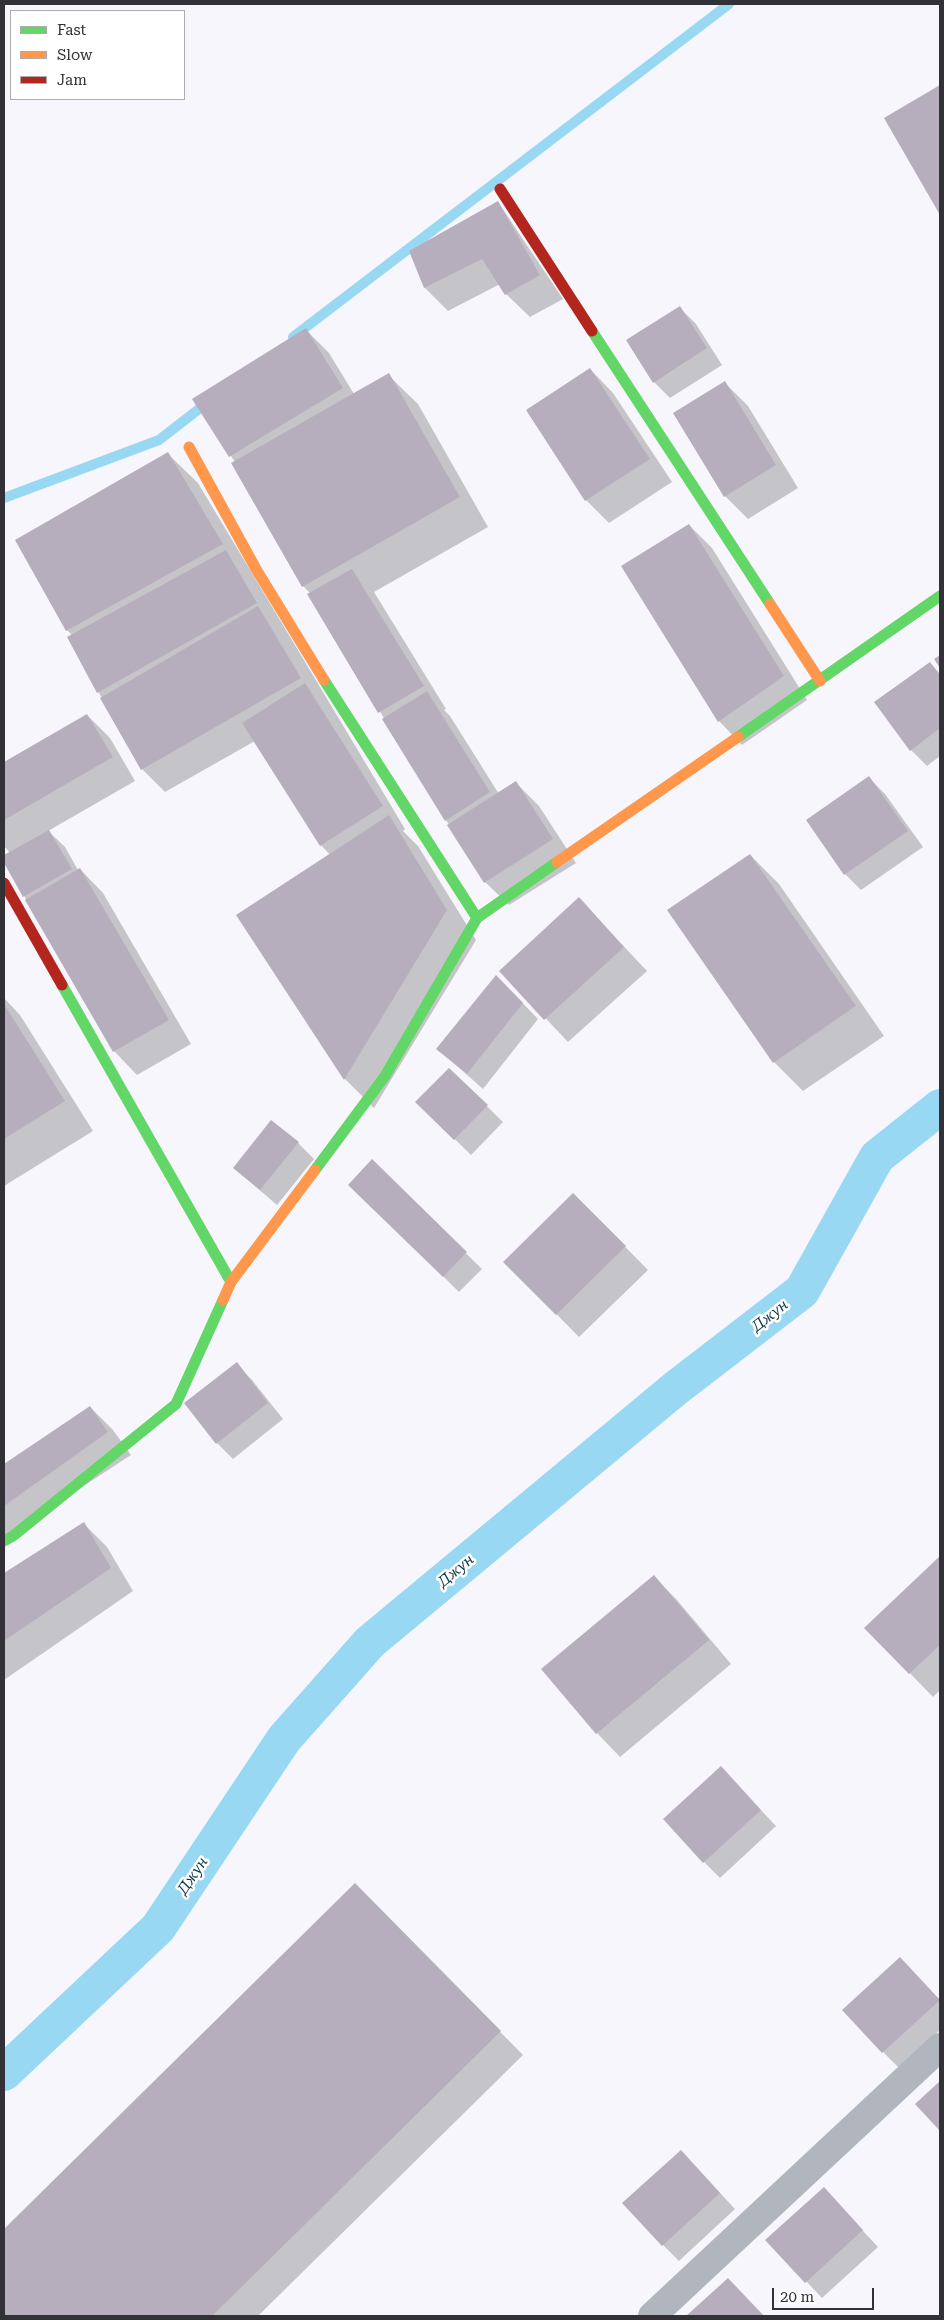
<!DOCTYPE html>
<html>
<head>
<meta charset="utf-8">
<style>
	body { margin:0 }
	#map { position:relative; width:944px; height:2320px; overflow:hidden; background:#f6f6fc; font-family:"Roboto Serif",serif }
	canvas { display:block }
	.frame { position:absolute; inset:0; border:5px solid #313137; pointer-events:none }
	.legend { position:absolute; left:10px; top:10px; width:175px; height:90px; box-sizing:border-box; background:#fff; border:1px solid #adadaf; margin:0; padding:6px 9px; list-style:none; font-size:15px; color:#313137 }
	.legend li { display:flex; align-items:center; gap:10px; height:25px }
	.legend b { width:25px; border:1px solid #adadaf }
	.scale { position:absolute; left:772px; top:2288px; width:102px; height:22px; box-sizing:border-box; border:2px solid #313137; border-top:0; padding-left:6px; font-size:15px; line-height:18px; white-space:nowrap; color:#313137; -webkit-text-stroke:4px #fff; paint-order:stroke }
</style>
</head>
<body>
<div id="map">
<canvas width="944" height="2320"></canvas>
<div class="frame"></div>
<ul class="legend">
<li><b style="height:6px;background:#63d668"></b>Fast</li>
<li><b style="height:6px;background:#ff974d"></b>Slow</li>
<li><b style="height:6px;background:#b3261e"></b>Jam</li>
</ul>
<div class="scale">20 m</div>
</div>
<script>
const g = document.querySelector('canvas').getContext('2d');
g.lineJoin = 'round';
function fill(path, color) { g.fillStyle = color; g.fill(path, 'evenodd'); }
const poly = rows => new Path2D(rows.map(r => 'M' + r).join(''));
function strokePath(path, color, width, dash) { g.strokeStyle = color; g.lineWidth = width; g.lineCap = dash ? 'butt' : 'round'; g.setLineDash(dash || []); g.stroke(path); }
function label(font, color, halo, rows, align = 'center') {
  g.font = font + ' "Roboto Serif",serif'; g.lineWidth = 5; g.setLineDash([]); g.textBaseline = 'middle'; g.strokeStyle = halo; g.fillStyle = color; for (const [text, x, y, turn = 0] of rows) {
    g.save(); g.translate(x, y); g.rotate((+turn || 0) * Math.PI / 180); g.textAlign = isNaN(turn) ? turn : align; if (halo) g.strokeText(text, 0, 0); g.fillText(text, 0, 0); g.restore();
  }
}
const shadow = poly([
	[940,87,940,212,885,119],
	[498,202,563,299,530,317,506,294,500,284,448,311,425,288,410,252],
	[680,308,696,324,722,365,670,398,654,382],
	[306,330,329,353,354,394,388,375,418,404,488,527,374,592,446,709,444,710,450,716,499,794,516,783,539,806,576,863,509,905,485,882,446,820,309,595,311,594,303,586,235,462,194,399],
	[590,369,613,393,672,482,609,523,586,500],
	[725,383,748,406,798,488,748,519,725,496],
	[168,454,198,483,405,829,403,831,418,846,476,940,374,1108,345,1079,238,916,330,855,321,845,255,741,165,792,142,769,68,638,72,635,67,630],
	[689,525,712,548,807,700,742,745,719,721,622,567],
	[930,663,940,674,940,756,927,766,911,750],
	[87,715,110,738,135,781,48,831,65,847,78,870,80,869,103,893,191,1044,137,1075,114,1051,4,861,4,856,10,853,4,846,4,763],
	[869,778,885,794,923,847,861,890,845,874],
	[750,855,779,884,884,1036,803,1091,774,1062,669,910],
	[579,899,647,971,568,1042,501,971],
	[512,992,538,1019,483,1089,438,1049],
	[4,998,20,1015,93,1131,4,1186],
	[449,1069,503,1122,471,1155,417,1102],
	[298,1143,314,1159,277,1205,234,1168],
	[372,1161,482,1269,459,1292,366,1200],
	[573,1194,648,1270,579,1337,505,1262],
	[236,1364,252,1380,283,1419,233,1459,217,1443],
	[90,1407,113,1430,131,1455,4,1538,4,1466],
	[84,1524,107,1547,133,1591,4,1680,4,1575],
	[940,1558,940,1690,933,1697,866,1628],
	[654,1577,677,1600,731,1664,620,1757,597,1733],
	[721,1768,776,1826,720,1878,704,1862],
	[355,1885,523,2055,258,2316,4,2316,4,2231],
	[916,1975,940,2001,940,2030,899,2068,883,2052],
	[696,2167,735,2209,679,2261,663,2245],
	[839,2205,878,2247,822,2298,767,2240],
	[728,2279,763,2316,688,2316]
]);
const stream = poly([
	[293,337,729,4],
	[4,498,159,440,208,402]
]);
const canal = poly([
	[4,2073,158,1928,284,1739,370,1642,676,1388,802,1291,877,1157,940,1107]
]);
const building = poly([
	[940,85,940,215,884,118],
	[498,201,540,275,505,295,482,259,424,288,409,251],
	[680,306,707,348,653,383,626,340],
	[306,328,343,388,229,457,192,399],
	[590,368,650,459,585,501,526,410],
	[389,373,460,497,302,587,231,463],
	[725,381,776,465,724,497,673,413],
	[168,452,223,544,66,631,15,540],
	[689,524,784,676,718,722,621,566],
	[226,550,257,603,97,693,67,637],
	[352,569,424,686,378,713,307,594],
	[258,606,301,678,141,770,100,698],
	[940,655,940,668,934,659],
	[930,662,940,675,940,728,910,751,874,702],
	[305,683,383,806,320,846,242,723],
	[427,691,490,792,445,821,382,719],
	[87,714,113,757,4,820,4,762],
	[869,776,908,831,844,875,806,820],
	[516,781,553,839,484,883,447,825],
	[389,815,447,910,344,1080,236,915],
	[49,830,72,869,23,897,4,863,4,855],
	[750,854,856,1006,773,1063,667,910],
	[80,868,169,1020,113,1052,25,900],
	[579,897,624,947,544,1020,499,971],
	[496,975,523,1003,467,1074,436,1049],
	[4,1004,65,1101,4,1139],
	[449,1068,488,1105,454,1140,415,1102],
	[271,1120,299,1142,260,1190,233,1168],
	[372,1159,467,1252,443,1277,348,1185],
	[573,1193,626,1246,556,1315,503,1262],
	[237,1362,268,1403,216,1444,184,1403],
	[90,1406,108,1432,4,1506,4,1464],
	[84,1522,111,1568,4,1641,4,1573],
	[940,1556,940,1645,909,1674,864,1628],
	[654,1575,709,1640,596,1734,541,1669],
	[721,1766,761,1810,703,1863,663,1819],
	[355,1883,501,2031,212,2316,4,2316,4,2229],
	[900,1957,940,2000,882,2053,842,2010],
	[940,2081,940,2131,915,2104],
	[681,2150,720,2193,662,2246,622,2203],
	[824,2187,863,2230,805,2283,765,2240],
	[728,2278,764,2316,686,2316]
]);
const street = poly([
	[652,2316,940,2047]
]);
const fast = poly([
	[592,331,770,604],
	[324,680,477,918],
	[738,737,940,596],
	[62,985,231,1282],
	[315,1170,385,1076,477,918,557,862],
	[4,1541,13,1536,176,1404,223,1300]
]);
const slow = poly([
	[189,447,256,569,324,680],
	[770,604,820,681],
	[557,862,738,737],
	[223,1300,231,1282,315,1170]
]);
const jam = poly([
	[500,189,592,331],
	[4,883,62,985]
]);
const waterNames = [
	["Джун",770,1316,-38],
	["Джун",456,1571,-40],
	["Джун",193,1876,-56]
];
fill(shadow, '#0003');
strokePath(stream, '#98d8f3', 10);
strokePath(canal, '#98d8f3', 36);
fill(building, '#b6aebd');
strokePath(street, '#b0b5be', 28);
strokePath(fast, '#63d668', 11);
strokePath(slow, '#ff974d', 11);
strokePath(jam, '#b3261e', 11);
label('italic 15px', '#0e3948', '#fff', waterNames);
</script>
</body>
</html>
